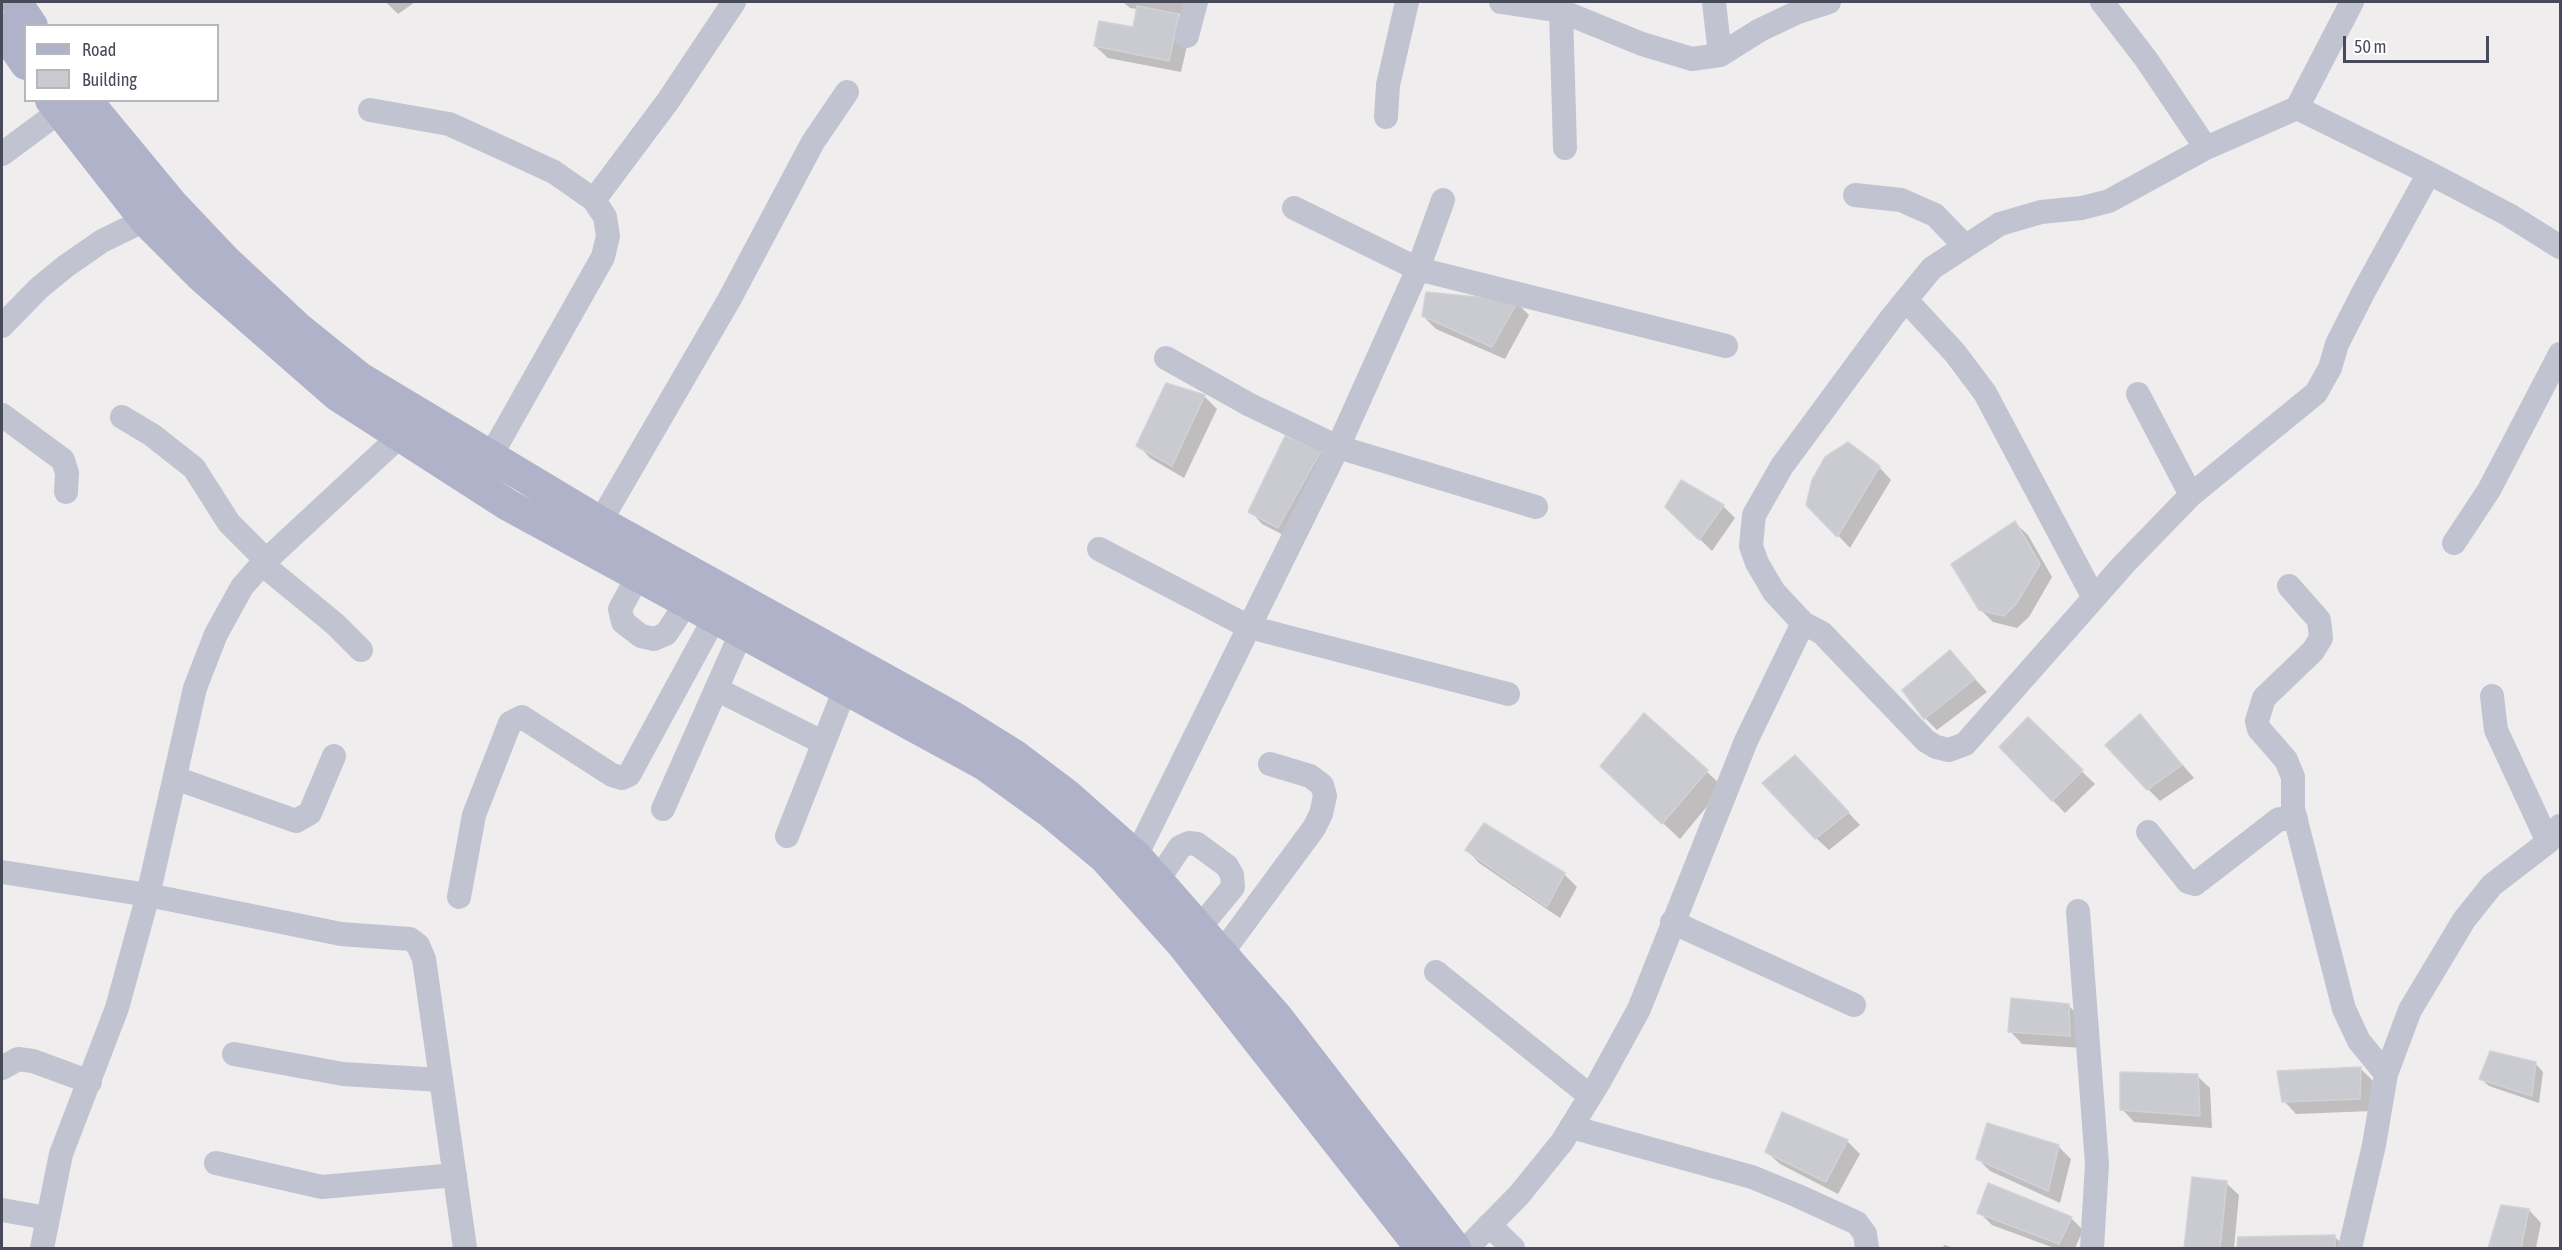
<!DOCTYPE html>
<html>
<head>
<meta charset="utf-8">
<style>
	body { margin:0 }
	#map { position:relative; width:2562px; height:1250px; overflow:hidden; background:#efeded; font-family:"Asap Condensed",sans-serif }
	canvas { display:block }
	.frame { position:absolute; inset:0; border:3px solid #474a58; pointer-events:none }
	.legend { position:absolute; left:24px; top:24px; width:195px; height:78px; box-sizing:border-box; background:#fff; border:2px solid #b5b7bc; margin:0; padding:8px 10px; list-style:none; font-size:18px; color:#474a58 }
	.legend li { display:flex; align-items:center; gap:12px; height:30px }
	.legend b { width:30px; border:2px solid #b5b7bc }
	.scale { position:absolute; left:2343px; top:36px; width:146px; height:27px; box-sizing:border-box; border:3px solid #474a58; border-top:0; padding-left:8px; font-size:18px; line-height:21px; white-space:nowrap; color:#474a58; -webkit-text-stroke:4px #fff; paint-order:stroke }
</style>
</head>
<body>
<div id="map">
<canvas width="2562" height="1250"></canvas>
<div class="frame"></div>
<ul class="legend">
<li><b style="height:8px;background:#afb2c9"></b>Road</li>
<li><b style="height:16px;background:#cacbd1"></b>Building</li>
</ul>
<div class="scale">50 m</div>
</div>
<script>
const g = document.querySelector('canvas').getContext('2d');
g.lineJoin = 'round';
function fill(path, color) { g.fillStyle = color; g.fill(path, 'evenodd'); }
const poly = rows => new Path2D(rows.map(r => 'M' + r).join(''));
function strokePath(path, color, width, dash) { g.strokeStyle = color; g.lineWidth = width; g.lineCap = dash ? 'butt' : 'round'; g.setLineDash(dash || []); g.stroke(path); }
const shadow = poly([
	[386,2,415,2,398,14],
	[1123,2,1194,2,1192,16,1177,14,1191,28,1181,72,1108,58,1095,46,1134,29,1138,9,1130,8],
	[1517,303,1529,315,1505,359,1436,329,1423,316],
	[1167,385,1205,397,1217,409,1184,478,1150,458,1138,445],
	[1286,438,1321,452,1333,465,1291,539,1262,524,1250,511],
	[1879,467,1891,480,1850,548,1808,504],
	[1723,506,1735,518,1712,551,1667,507],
	[2015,523,2028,535,2052,577,2029,617,2017,628,1993,622,1980,609],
	[1950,652,1987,692,1937,730,1925,718],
	[2140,716,2194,778,2160,801,2148,789],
	[2028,720,2095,784,2065,813,2001,747],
	[1807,769,1860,825,1829,850,1816,838],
	[1706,771,1723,787,1680,839,1619,782],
	[1467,850,1564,874,1577,887,1560,918,1479,863],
	[2069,1006,2081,1018,2082,1048,2022,1044,2010,1031],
	[2535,1063,2543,1072,2539,1103,2489,1086,2480,1078],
	[2361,1069,2373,1081,2372,1111,2296,1114,2284,1101],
	[2197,1076,2210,1088,2212,1128,2134,1122,2122,1109],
	[1988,1125,2059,1147,2071,1159,2060,1203,1990,1171,1977,1158],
	[1847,1141,1860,1154,1838,1194,1780,1164,1767,1152],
	[2194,1179,2226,1183,2239,1195,2234,1248,2186,1248],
	[2502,1206,2529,1210,2541,1223,2536,1248,2489,1248],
	[1979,1212,2071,1218,2083,1230,2075,1248,2054,1248,1992,1225],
	[2334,1236,2346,1248,2239,1248,2239,1238],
	[1944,1245,1954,1248,1943,1248]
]);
const building = poly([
	[1137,6,1179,14,1169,61,1094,46,1099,21,1133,27,1137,6],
	[1426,292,1518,301,1492,347,1422,316,1426,292],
	[1166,383,1205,395,1172,466,1136,446,1166,383],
	[1285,436,1321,451,1278,528,1248,512,1285,436],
	[1848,442,1880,466,1837,537,1806,505,1812,480,1825,457,1848,442],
	[1681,480,1724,505,1699,540,1665,507,1681,480],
	[2015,521,2040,564,2016,604,2004,616,1979,610,1951,564,2015,521],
	[1950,650,1975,679,1924,719,1902,690,1950,650],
	[1644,713,1708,770,1662,824,1600,766,1644,713],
	[2140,714,2182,765,2147,790,2105,745,2140,714],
	[2028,717,2083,770,2052,801,1999,747,2028,717],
	[1795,755,1849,812,1815,839,1762,783,1795,755],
	[1484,823,1565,873,1547,907,1465,850,1484,823],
	[2011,998,2069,1004,2070,1036,2008,1032,2011,998],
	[2490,1051,2536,1062,2532,1096,2479,1079,2490,1051],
	[2361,1067,2360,1099,2282,1102,2277,1071,2361,1067],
	[2120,1072,2198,1074,2200,1116,2120,1110,2120,1072],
	[1782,1112,1848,1140,1826,1182,1765,1152,1782,1112],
	[1987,1123,2059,1145,2048,1191,1976,1159,1987,1123],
	[2192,1177,2227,1181,2220,1248,2184,1248,2192,1177],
	[1988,1183,2072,1217,2059,1244,1977,1213,1988,1183],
	[2501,1205,2529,1209,2521,1248,2488,1248,2501,1205],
	[2335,1235,2335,1248,2237,1248,2238,1237,2335,1235]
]);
const minor = poly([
	[1501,2,1561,11,1642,44,1692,59,1720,55,1760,30,1798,12,1829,2],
	[1714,2,1720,55],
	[2102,2,2146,59,2206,148],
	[1561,11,1565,148],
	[1187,36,1196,2],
	[2297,108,2352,2],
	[370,110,449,124,502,148,554,172,594,200,605,217,608,236,603,257,490,457],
	[1386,117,1388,85,1407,2],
	[2,154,60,111],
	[1855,195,1901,200,1935,215,1964,245],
	[594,200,668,101,734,2],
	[1294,208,1418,269,1726,346],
	[1906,300,1955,353,1985,393,2094,598],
	[2,326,39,288,66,266,102,241,145,220],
	[1166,358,1250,405,1338,447,1536,507],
	[2138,394,2191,495],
	[2,415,63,460,67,473,66,492],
	[122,417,152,435,194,468,229,523,266,560],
	[600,522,729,300,813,142,847,92],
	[2454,543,2489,490,2560,354],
	[1099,549,1249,627,1508,694],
	[262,564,335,624,361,650],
	[638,576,620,609,623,622,641,636,654,639,666,634,687,602],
	[2289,586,2319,620,2321,638,2313,651,2264,698,2257,721,2259,729,2286,760,2293,777,2293,809,2344,1009,2359,1041,2386,1074],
	[1803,623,1822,633,1926,741,1936,747,1949,750,1965,744,2125,563,2191,495,2316,393,2330,368,2337,344,2364,291,2429,173],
	[716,689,824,743],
	[2492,696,2496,730,2548,842],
	[175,778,296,821,310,813,334,756],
	[663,809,742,631],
	[2148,832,2188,882,2195,884,2279,819,2296,819],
	[787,836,845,689],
	[1136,856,1338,447,1418,269,1443,200],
	[2,872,148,895,341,934,410,939,418,945,424,959,465,1248],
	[1158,880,1180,847,1189,843,1197,844,1227,866,1232,875,1233,887,1199,928],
	[459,897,474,815,510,723,522,717,612,775,622,778,629,775,715,617],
	[2078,911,2097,1164,2092,1248],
	[1672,922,1854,1005],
	[1221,954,1314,828,1321,814,1325,796,1322,785,1310,776,1270,764],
	[1436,972,1590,1096],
	[234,1054,343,1074,441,1080],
	[2,1068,18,1059,33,1061,90,1082],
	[1571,1127,1752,1177,1798,1196,1857,1223,1865,1234,1867,1248],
	[216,1163,322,1187,455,1175],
	[2,1210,47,1218],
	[1489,1225,1513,1248],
	[42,1248,61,1154,117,1008,148,895,195,688,216,634,242,587,262,564,401,435],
	[1467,1248,1519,1195,1562,1142,1599,1082,1639,1009,1746,741,1803,623,1774,592,1757,563,1751,546,1754,515,1782,466,1892,317,1932,268,2000,224,2041,212,2082,208,2109,201,2206,148,2297,108,2429,173,2509,215,2560,247],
	[2350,1248,2374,1145,2386,1074,2410,1010,2464,920,2492,885,2548,842,2560,826]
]);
const major = poly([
	[16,2,32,26],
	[2,29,26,64],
	[51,100,145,220,202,277,337,395,508,505,985,765,1050,812,1105,858,1183,945,1421,1248],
	[86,100,172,204,226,261,298,328,360,378,600,522,953,717,1014,755,1067,795,1136,856,1277,1017,1455,1248]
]);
fill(shadow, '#0003');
fill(building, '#cacbd1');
strokePath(building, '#d1d1d7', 1.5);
strokePath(minor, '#c1c4d0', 24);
strokePath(major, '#afb2c9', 32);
</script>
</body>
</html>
